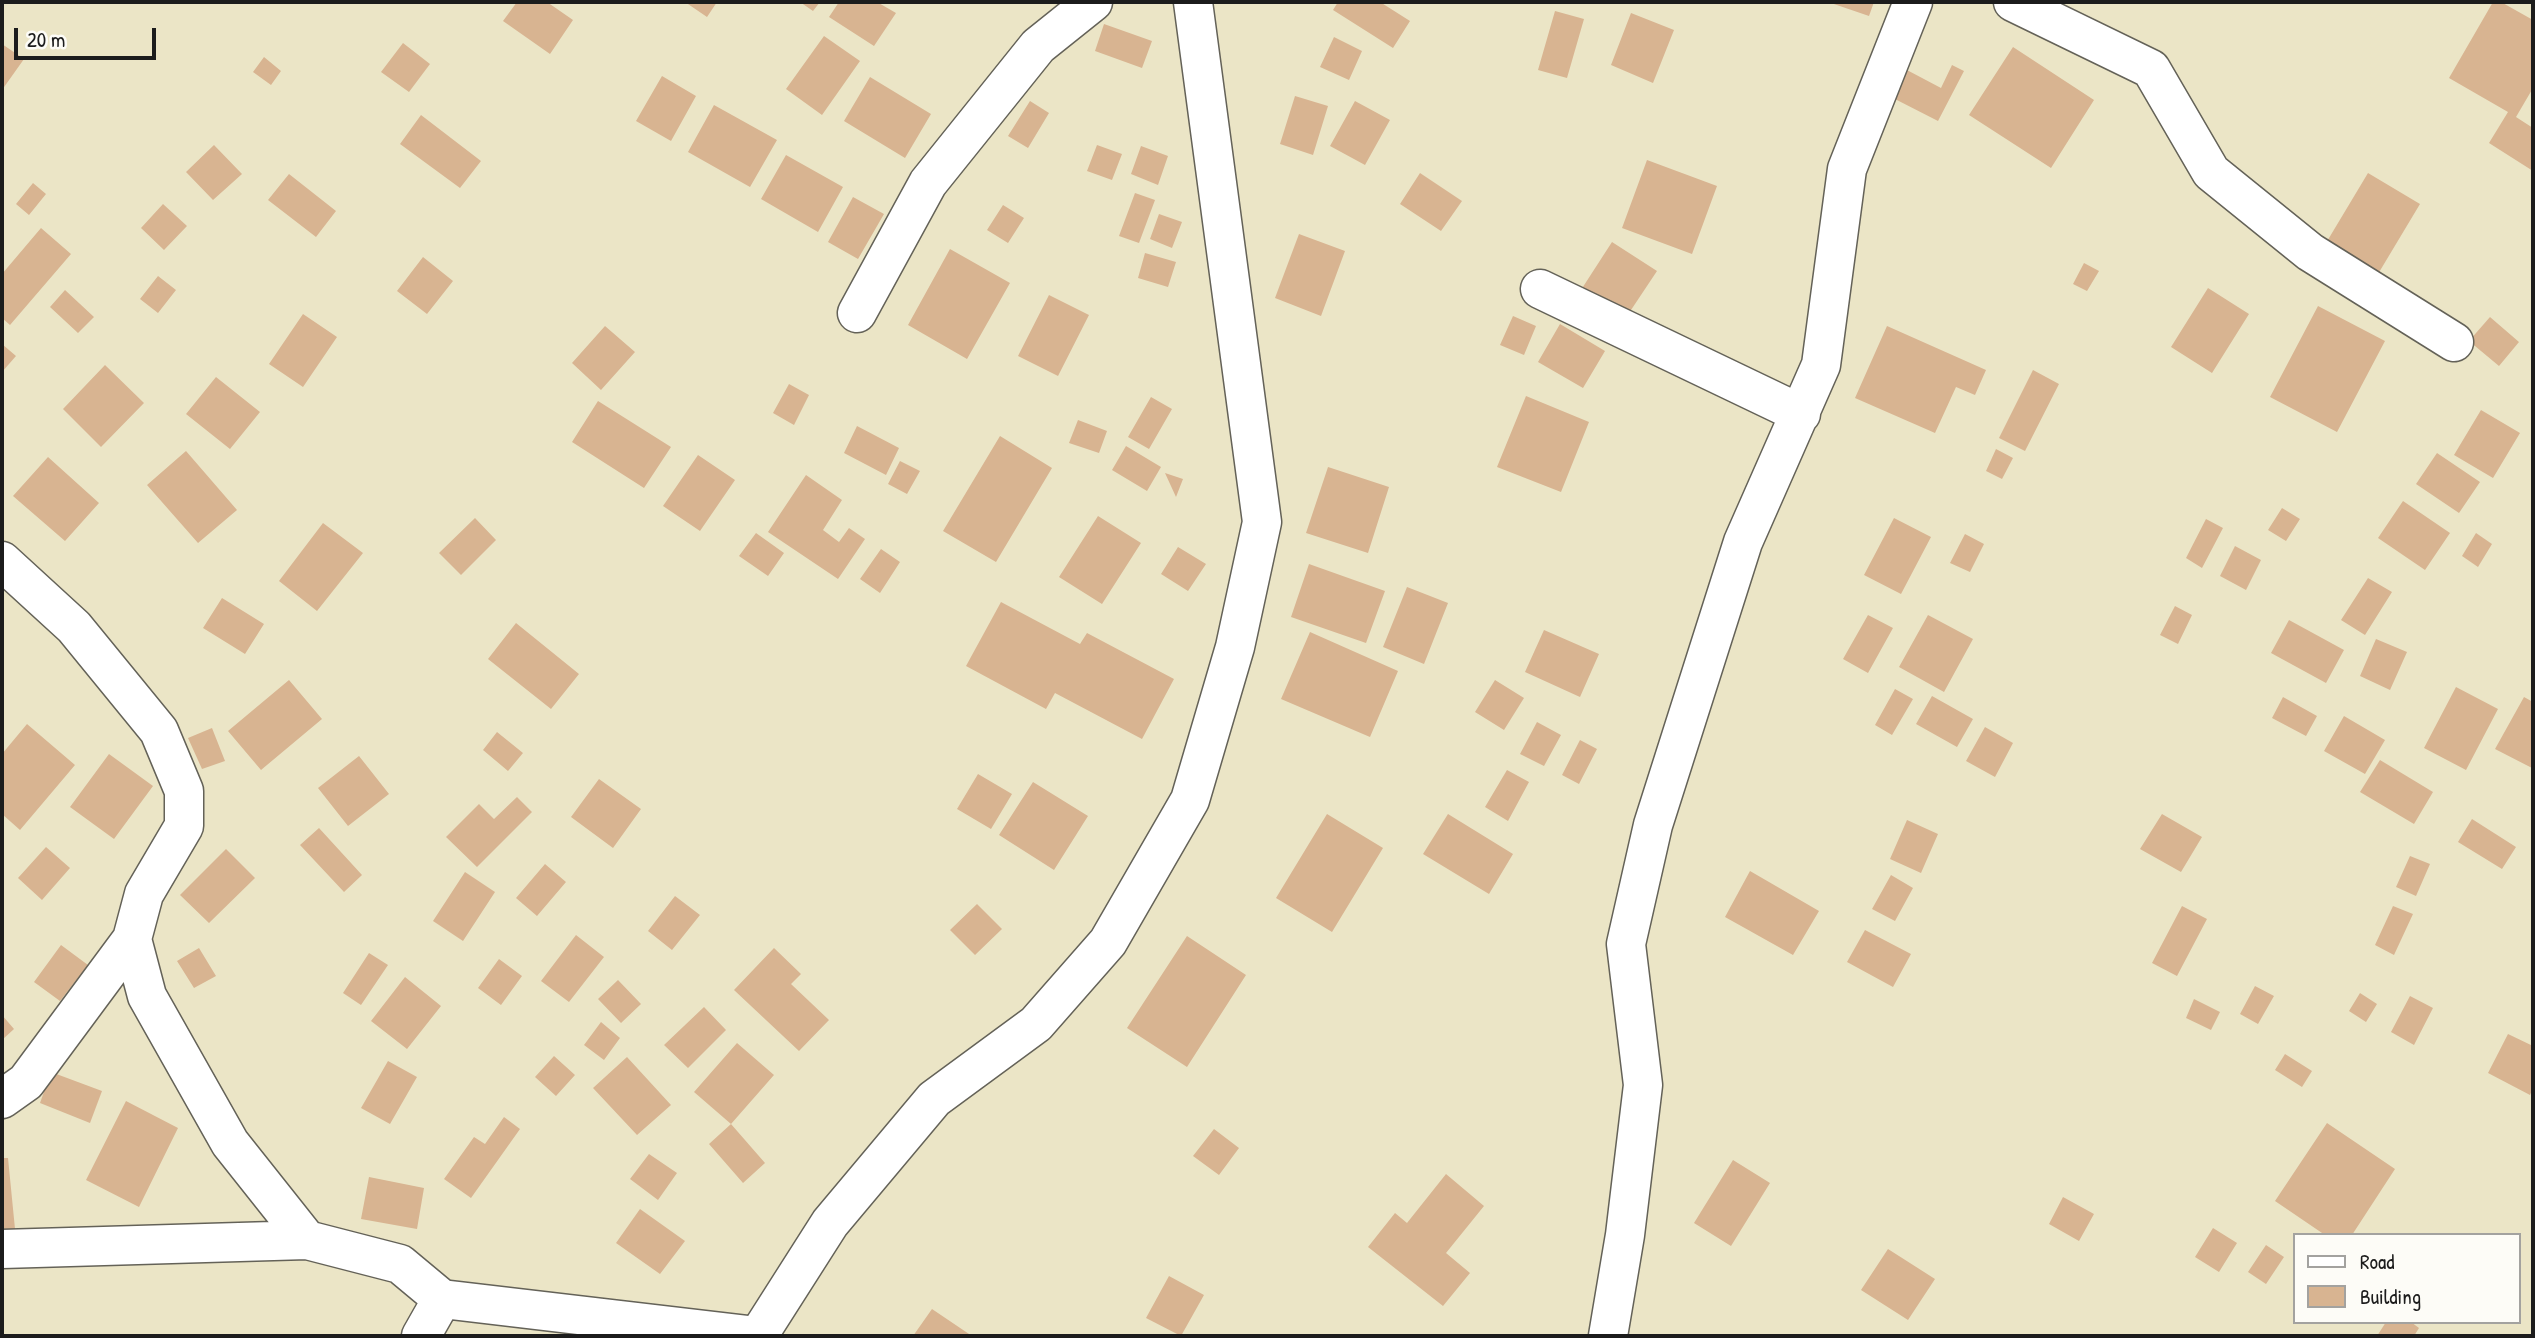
<!DOCTYPE html>
<html>
<head>
<meta charset="utf-8">
<style>
	body { margin:0 }
	#map { position:relative; width:2535px; height:1338px; overflow:hidden; background:#ebe5c6; font-family:"Patrick Hand",sans-serif }
	canvas { display:block }
	.frame { position:absolute; inset:0; border:4px solid #1c1c1c; pointer-events:none }
	.legend { position:absolute; left:2293px; top:1233px; width:228px; height:91px; box-sizing:border-box; background:#fdfcf7; border:2px solid #a3a29f; margin:0; padding:9px 12px; list-style:none; font-size:21px; color:#1c1c1c }
	.legend li { display:flex; align-items:center; gap:14px; height:35px }
	.legend b { width:35px; border:2px solid #a3a29f }
	.scale { position:absolute; left:14px; top:28px; width:142px; height:32px; box-sizing:border-box; border:4px solid #1c1c1c; border-top:0; padding-left:9px; font-size:21px; line-height:24px; white-space:nowrap; color:#1c1c1c; -webkit-text-stroke:5px #fdfcf7; paint-order:stroke }
</style>
</head>
<body>
<div id="map">
<canvas width="2535" height="1338"></canvas>
<div class="frame"></div>
<ul class="legend">
<li><b style="height:9px;background:#fff"></b>Road</li>
<li><b style="height:19px;background:#d8b491"></b>Building</li>
</ul>
<div class="scale">20 m</div>
</div>
<script>
const g = document.querySelector('canvas').getContext('2d');
g.lineJoin = 'round';
function fill(path, color) { g.fillStyle = color; g.fill(path, 'evenodd'); }
const poly = rows => new Path2D(rows.map(r => 'M' + r).join(''));
function strokePath(path, color, width, dash) { g.strokeStyle = color; g.lineWidth = width; g.lineCap = dash ? 'butt' : 'round'; g.setLineDash(dash || []); g.stroke(path); }
const building = poly([
	[517,2,547,2,573,20,550,54,503,21],
	[685,2,717,2,707,17],
	[800,2,820,2,813,11],
	[839,2,877,2,896,13,874,46,829,17],
	[1338,2,1380,2,1410,21,1393,48,1333,10],
	[1828,2,1874,2,1869,16],
	[2493,2,2501,2,2533,20,2533,88,2516,117,2533,128,2533,171,2489,143,2508,112,2449,78],
	[1555,11,1584,19,1567,78,1538,70],
	[1631,13,1674,30,1653,83,1611,65],
	[1104,24,1152,41,1142,68,1095,51],
	[824,36,860,61,822,115,786,89],
	[1334,37,1362,51,1349,80,1320,67],
	[403,43,430,64,409,92,381,72],
	[2,44,24,59,2,90],
	[2013,47,2094,100,2051,168,1969,115],
	[264,57,281,71,271,85,253,72],
	[1952,65,1964,71,1938,121,1891,97,1905,69,1941,88],
	[662,76,696,96,671,141,636,121],
	[870,77,931,114,905,158,844,121],
	[1295,96,1328,106,1313,155,1280,144],
	[1030,101,1049,113,1028,148,1008,136],
	[1355,101,1390,120,1365,165,1330,146],
	[714,105,777,140,750,187,688,152],
	[421,115,481,161,460,188,400,144],
	[214,145,242,174,213,200,186,172],
	[1097,145,1122,154,1112,180,1087,171],
	[1141,146,1168,156,1158,185,1131,174],
	[786,155,843,187,818,232,761,199],
	[1647,160,1717,186,1692,254,1622,228],
	[1420,173,1462,201,1441,231,1400,204],
	[2368,173,2420,204,2378,274,2326,243],
	[289,174,336,211,316,237,268,200],
	[33,183,46,194,29,215,16,204],
	[1135,193,1155,200,1139,243,1119,236],
	[853,197,884,214,858,259,828,242],
	[163,204,187,226,164,250,141,228],
	[1003,205,1024,218,1008,243,987,230],
	[1159,214,1182,222,1172,248,1150,239],
	[41,228,71,254,10,325,2,318,2,274],
	[1299,234,1345,251,1321,316,1275,298],
	[1612,242,1657,271,1623,322,1579,293],
	[950,249,1010,283,967,359,908,325],
	[1145,253,1176,262,1168,287,1138,278],
	[423,257,453,281,427,314,397,291],
	[2084,263,2099,271,2087,291,2073,284],
	[158,276,176,290,158,313,140,299],
	[2208,288,2249,314,2212,373,2171,347],
	[65,290,94,317,78,333,50,307],
	[1049,295,1089,315,1058,376,1018,356],
	[2318,306,2385,341,2337,432,2270,397],
	[303,314,337,337,303,387,269,364],
	[1513,316,1536,326,1524,355,1500,345],
	[2490,317,2519,342,2499,366,2469,341],
	[1560,324,1605,351,1583,388,1538,362],
	[605,326,635,352,601,390,572,363],
	[1887,326,1986,370,1975,395,1956,387,1935,433,1855,398],
	[2,344,16,356,2,372],
	[105,365,144,403,101,447,63,409],
	[2033,370,2059,384,2025,451,1999,438],
	[216,377,260,412,230,449,186,414],
	[789,384,809,395,794,425,773,413],
	[1526,396,1589,422,1561,492,1497,467],
	[1151,397,1172,409,1149,449,1128,437],
	[598,401,671,447,644,488,572,442],
	[2481,410,2520,433,2493,478,2454,455],
	[1078,420,1107,431,1099,453,1069,443],
	[857,426,899,448,886,475,844,453],
	[1000,436,1052,468,996,562,943,531],
	[1126,446,1161,467,1147,491,1112,470],
	[1996,449,2013,458,2002,479,1986,471],
	[186,451,237,510,198,543,147,485],
	[2437,453,2480,482,2459,513,2416,484],
	[698,455,735,480,700,531,663,506],
	[48,457,99,503,65,541,13,496],
	[900,461,920,471,907,494,888,484],
	[1328,467,1389,487,1368,553,1306,533],
	[1165,473,1183,479,1176,497],
	[806,475,842,500,823,530,839,542,849,528,865,539,838,579,768,532],
	[2403,501,2450,533,2425,570,2378,538],
	[2282,508,2300,519,2286,541,2268,530],
	[1098,516,1141,543,1102,604,1059,577],
	[475,518,496,540,461,575,439,553],
	[1894,518,1931,537,1901,594,1864,575],
	[2206,519,2223,528,2202,568,2186,558],
	[323,523,363,553,317,611,279,581],
	[756,533,784,553,768,576,739,556],
	[2476,533,2492,544,2478,567,2462,556],
	[1965,534,1984,544,1970,572,1950,563],
	[2235,546,2261,560,2246,590,2220,576],
	[1178,547,1206,564,1188,591,1161,574],
	[881,549,900,562,880,593,860,579],
	[1309,564,1385,591,1366,643,1291,617],
	[2368,578,2392,592,2365,635,2341,620],
	[1407,587,1448,603,1424,664,1383,647],
	[222,598,264,624,245,654,203,628],
	[1001,602,1080,644,1087,633,1174,679,1142,739,1055,693,1046,709,966,666],
	[2175,606,2192,615,2178,644,2160,635],
	[1868,615,1893,628,1868,673,1843,659],
	[1928,615,1973,639,1944,692,1899,667],
	[2289,620,2344,650,2326,683,2271,653],
	[516,623,579,674,551,709,488,659],
	[1544,630,1599,654,1580,697,1525,672],
	[1310,632,1398,671,1370,737,1281,699],
	[2376,639,2407,652,2390,690,2360,676],
	[289,680,322,719,261,770,228,731],
	[1495,680,1524,698,1504,730,1475,712],
	[2456,687,2498,709,2466,770,2424,748],
	[1895,689,1913,699,1892,735,1875,725],
	[1932,696,1973,719,1957,747,1916,724],
	[2283,697,2317,716,2306,736,2272,718],
	[2524,697,2533,702,2532,768,2495,749],
	[2344,716,2385,740,2365,774,2324,751],
	[1537,722,1561,735,1544,766,1520,754],
	[27,724,75,765,20,830,2,814,2,754],
	[1985,727,2013,743,1995,777,1966,761],
	[212,728,225,761,202,769,188,738],
	[497,732,523,753,508,771,483,750],
	[1580,740,1597,749,1579,784,1562,775],
	[109,754,153,786,114,839,70,807],
	[359,756,389,794,348,826,318,788],
	[2380,760,2433,792,2414,824,2360,792],
	[1507,770,1529,782,1508,821,1485,807],
	[978,774,1012,794,991,829,957,809],
	[599,779,641,809,613,848,571,817],
	[1033,782,1088,816,1054,870,999,835],
	[517,797,532,812,477,867,446,837,479,804,494,819],
	[1327,814,1383,848,1332,932,1276,898],
	[1448,814,1513,854,1489,894,1423,854],
	[2162,814,2202,837,2181,872,2140,849],
	[2472,819,2516,847,2502,869,2458,842],
	[1907,820,1938,834,1921,873,1890,859],
	[319,828,362,875,344,892,300,845],
	[46,847,70,868,42,900,18,878],
	[226,849,255,878,209,923,180,895],
	[2410,856,2430,864,2416,896,2396,887],
	[545,864,566,882,537,916,516,898],
	[1750,871,1819,911,1793,955,1725,917],
	[465,872,495,892,463,941,433,921],
	[1891,875,1913,888,1895,921,1872,909],
	[675,896,700,915,672,950,648,931],
	[977,904,1002,929,975,955,950,930],
	[2182,906,2207,919,2177,976,2152,963],
	[2393,906,2413,914,2394,955,2375,945],
	[1865,930,1911,954,1893,987,1847,962],
	[576,935,604,957,569,1002,541,981],
	[1187,936,1246,975,1187,1067,1127,1028],
	[61,945,88,965,60,1001,34,982],
	[199,948,216,976,194,988,177,961],
	[774,948,801,974,791,984,829,1020,799,1051,734,990],
	[369,953,388,965,361,1005,343,993],
	[499,959,522,976,501,1005,478,988],
	[405,977,441,1006,407,1049,371,1021],
	[618,980,641,1004,621,1023,598,999],
	[2255,986,2274,996,2258,1024,2240,1014],
	[2360,993,2377,1004,2366,1022,2349,1011],
	[2410,996,2433,1008,2414,1045,2391,1032],
	[2194,999,2220,1012,2211,1030,2186,1018],
	[704,1007,726,1030,688,1068,664,1045],
	[2,1015,14,1029,2,1040],
	[601,1022,620,1038,604,1060,584,1045],
	[2508,1034,2533,1046,2533,1088,2530,1095,2488,1073],
	[737,1043,774,1075,731,1124,694,1092],
	[2285,1054,2312,1071,2302,1087,2275,1070],
	[554,1056,575,1075,556,1096,535,1077],
	[627,1057,671,1105,637,1135,593,1088],
	[388,1061,417,1077,390,1124,361,1108],
	[51,1072,102,1091,90,1123,40,1103],
	[126,1101,178,1128,139,1207,86,1180],
	[504,1117,520,1129,471,1198,444,1179,474,1137,485,1144],
	[2327,1123,2395,1169,2352,1235,2325,1235,2275,1201],
	[731,1124,765,1163,743,1183,709,1144],
	[1214,1129,1239,1148,1219,1175,1193,1156],
	[649,1154,677,1173,658,1200,630,1179],
	[2,1158,8,1158,15,1229,2,1230],
	[1733,1160,1770,1183,1731,1246,1694,1223],
	[1446,1174,1484,1206,1446,1253,1470,1273,1443,1306,1368,1247,1395,1213,1407,1223],
	[369,1177,424,1188,417,1229,361,1219],
	[2063,1197,2094,1214,2079,1241,2049,1224],
	[640,1209,685,1241,660,1274,616,1243],
	[2213,1228,2237,1243,2219,1272,2195,1257],
	[2266,1245,2284,1257,2266,1284,2248,1272],
	[1888,1249,1935,1279,1908,1320,1861,1290],
	[1169,1276,1204,1295,1181,1336,1146,1318],
	[932,1309,972,1336,913,1336],
	[2386,1322,2411,1322,2419,1328,2414,1336,2377,1336]
]);
const minor = poly([
	[2013,2,2151,69,2211,172,2310,252,2454,342],
	[1540,289,1801,414],
	[857,313,928,183,1038,46,1093,2],
	[2,561,74,627,159,731,184,791,184,826,144,894,132,939,26,1082,2,1099],
	[132,939,147,996,230,1143,307,1240],
	[2,1249,307,1240,400,1264,442,1299,757,1336],
	[421,1336,442,1299],
	[758,1336,830,1223,934,1099,1036,1024,1108,942,1190,800,1235,647,1262,522,1193,2],
	[1608,1336,1625,1235,1643,1085,1626,944,1653,825,1743,542,1821,365,1847,169,1913,2]
]);
fill(building, '#d8b491');
strokePath(minor, '#646258', 41);
strokePath(minor, '#fff', 38);
</script>
</body>
</html>
